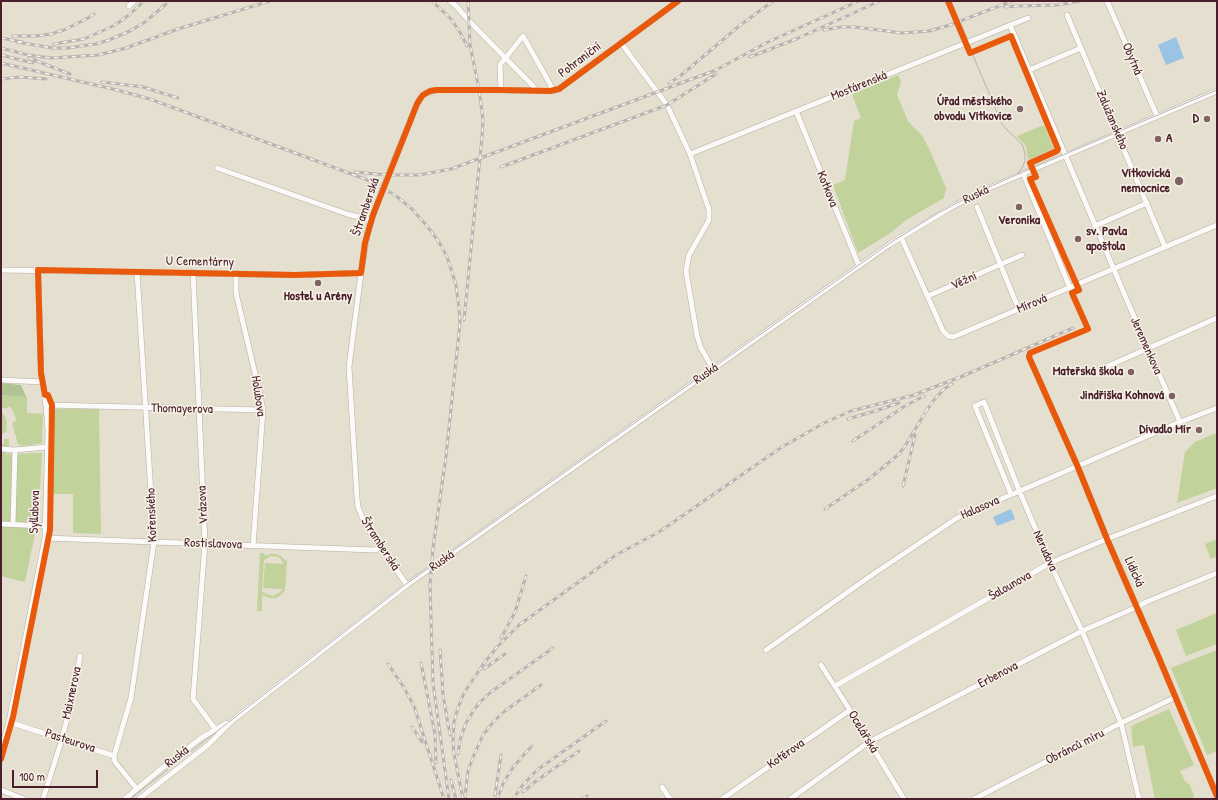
<!DOCTYPE html>
<html>
<head>
<meta charset="utf-8">
<style>
	body { margin:0 }
	#map { position:relative; width:1218px; height:800px; overflow:hidden; background:#e4dfce; font-family:"Patrick Hand",sans-serif }
	canvas { display:block }
	.frame { position:absolute; inset:0; border:2px solid #4a1f2b; pointer-events:none }
	.scale { position:absolute; left:12px; top:770px; width:86px; height:18px; box-sizing:border-box; border:2px solid #4a1f2b; border-top:0; padding-left:5px; font-size:12px; line-height:14px; white-space:nowrap; color:#4a1f2b; -webkit-text-stroke:3px #f7f3e8; paint-order:stroke }
</style>
</head>
<body>
<div id="map">
<canvas width="1218" height="800"></canvas>
<div class="frame"></div>
<div class="scale">100 m</div>
</div>
<script>
const g = document.querySelector('canvas').getContext('2d');
g.lineJoin = 'round';
function fill(path, color) { g.fillStyle = color; g.fill(path, 'evenodd'); }
const poly = rows => new Path2D(rows.map(r => 'M' + r).join(''));
function strokePath(path, color, width, dash) { g.strokeStyle = color; g.lineWidth = width; g.lineCap = dash ? 'butt' : 'round'; g.setLineDash(dash || []); g.stroke(path); }
function label(font, color, halo, rows, align = 'center') {
  g.font = font + ' "Patrick Hand",sans-serif'; g.lineWidth = 3; g.setLineDash([]); g.textBaseline = 'middle'; g.strokeStyle = halo; g.fillStyle = color; for (const [text, x, y, turn = 0] of rows) {
    g.save(); g.translate(x, y); g.rotate((+turn || 0) * Math.PI / 180); g.textAlign = isNaN(turn) ? turn : align; if (halo) g.strokeText(text, 0, 0); g.fillText(text, 0, 0); g.restore();
  }
}
const green = poly([
	[898,75,901,82,897,95,908,121,923,137,931,153,946,188,944,198,906,220,889,234,858,253,833,185,845,180,854,121,861,118,852,94],
	[1044,125,1054,149,1028,160,1026,146,1017,136],
	[1,395,27,397,27,413,43,414,42,443,23,446,18,444,12,423,16,421,15,416,12,409,9,406,6,409,1,407],
	[53,409,99,409,101,534,73,533,73,494,51,494],
	[1,412,4,415,7,421,6,432,2,434,1,434],
	[1217,433,1217,488,1177,503,1185,452,1195,442],
	[4,439,9,439,9,446,5,448,6,454,42,453,38,519,25,582,1,576,1,443,4,444],
	[1217,539,1217,556,1211,559,1205,544],
	[260,553,264,553,265,556,270,554,276,554,282,557,285,561,286,560,287,560,285,590,281,595,276,598,270,598,262,595,262,611,257,611],
	[271,556,279,557,284,564,265,563,263,588,283,589,279,593,273,596,266,594,262,591,264,560],
	[1217,613,1217,644,1186,656,1176,630],
	[1217,650,1217,751,1207,755,1171,668],
	[1169,709,1194,765,1180,771,1185,781,1188,784,1189,783,1194,796,1193,799,1155,799,1144,745,1133,747,1131,726]
]);
const forest = poly([
	[1,383,21,385,26,397,1,395]
]);
const water = poly([
	[1176,37,1184,58,1166,65,1158,45],
	[1011,509,1015,519,997,526,993,517]
]);
const street = poly([
	[450,1,456,6,472,24,533,86,537,91],
	[948,1,966,42],
	[1107,1,1157,116],
	[129,6,134,1],
	[1067,15,1165,247],
	[1010,25,1132,312,1180,422],
	[621,43,667,105,690,154,1028,18],
	[1029,70,1081,48],
	[501,90,500,65,523,36,550,84,553,91],
	[796,111,859,266],
	[690,154,709,210,709,220,689,255,686,271,697,336,701,348,713,369],
	[217,168,347,214,371,220],
	[1023,173,1070,288],
	[977,207,1019,310],
	[1095,226,1147,203],
	[901,237,943,331,948,336,953,337,1217,225],
	[1,270,295,275,361,273],
	[193,272,205,543,193,699,216,730],
	[236,273,236,293,258,386,263,410,253,546],
	[928,296,1022,255],
	[1029,357,1077,465,1107,539,1159,658,1217,796],
	[1108,366,1217,318],
	[1,380,42,382],
	[46,405,263,410],
	[1,449,15,450,47,447],
	[1011,494,975,406,984,402,1019,490,1050,563,1082,631,1121,723,1139,799],
	[1,524,45,526],
	[13,524,15,450],
	[45,538,374,550,381,548],
	[407,585,366,526,358,507,357,498,349,367,361,273,368,229,383,188,417,104,420,99,423,95,434,90,501,90,550,91,559,89,678,1],
	[766,650,869,577,957,518,1180,422,1217,408],
	[821,665,850,710,904,799],
	[835,686,1050,563,1107,539,1217,496],
	[9,722,114,756,115,762,137,789],
	[1,750,9,722,45,538,48,430,46,405,41,373,38,270],
	[114,756,131,698,154,542,137,272],
	[662,787,670,799],
	[1,790,24,799],
	[43,799,62,739,76,681,80,656],
	[125,799,161,769,201,738,227,723],
	[139,799,208,745,233,720,407,585,890,244,950,208,980,192,1015,177,1217,91],
	[722,799,850,710],
	[790,799,869,742,1082,631,1137,607,1146,602,1217,573],
	[974,799,1121,723,1176,697]
]);
const tram = poly([
	[950,1,1002,124,1007,130,1018,140,1023,146,1025,154,1025,161,1022,168,1018,174],
	[130,799,406,584,890,243,938,213,980,191,1032,168,1217,90]
]);
const rail = poly([
	[432,1,451,19,461,34,467,46],
	[1005,7,1016,6,1058,5,1080,1],
	[824,30,841,27,855,27,902,33,929,31,950,25,1012,1],
	[13,36,36,36,51,34,64,30,88,18,94,14],
	[1,38,22,42],
	[17,42,53,48,67,48,96,44,109,40,130,31,145,22,166,4],
	[54,44,84,39,102,31,115,25,129,15,144,1],
	[1,48,28,55,51,58,98,55,126,48,178,29,270,1],
	[1,55,33,63],
	[750,57,796,39,880,1],
	[29,58,70,74],
	[1,63,117,90,150,99,365,179,395,195,412,209,427,226,439,242,447,257,452,272,456,285,459,308,460,323,446,456,433,548,430,585,433,683,449,799],
	[1,79,20,77,46,79],
	[102,82,143,87,178,98],
	[669,83,679,77,738,27,773,1],
	[501,167,667,105,716,74],
	[355,172,388,175,419,175,451,169,716,70,768,42,859,1],
	[464,320,482,137,483,120,479,89,470,45,468,1],
	[956,379,1073,328],
	[925,413,934,400,944,389,952,384],
	[848,419,875,411,899,403],
	[853,441,905,406,924,396],
	[903,486,915,435],
	[825,509,869,479,899,454,905,446,928,408],
	[501,638,515,612,526,576],
	[440,650,443,695,450,735],
	[421,663,435,734,436,763],
	[388,664,403,686,414,706,444,799],
	[484,669,505,654],
	[412,727,422,742],
	[458,754,460,740,466,723,474,710,480,702,491,692,553,648],
	[451,780,456,799],
	[523,792,536,781,579,751],
	[495,795,501,755],
	[465,797,468,771,474,755,483,735,494,721,505,711,541,685],
	[463,799,454,754,453,743,454,722,458,708,464,693,482,666,497,647,519,625,616,555,659,532,782,447,824,423,851,411,914,395,960,377],
	[497,799,504,782,512,769,520,759,532,746],
	[513,799,522,786,537,770,606,721],
	[582,799,587,796]
]);
const cycleway = poly([
	[948,1,970,53,1011,36,1058,149,1057,151,1030,163,1036,177,1030,179,1079,290,1072,293,1088,329,1030,353,1029,357,1077,465,1107,539,1159,658,1217,796],
	[1,759,13,717,50,530,52,405,48,395,45,395,41,373,38,270,295,275,361,273,365,243,373,215,417,104,420,99,423,95,430,91,437,90,501,90,550,91,559,89,678,1]
]);
const markers = [
	[1020,109,4,"#806264"],
	[1207,119,4,"#806264"],
	[1158,139,4,"#806264"],
	[1179,181,5,"#806264"],
	[1019,207,4,"#806264"],
	[1078,239,4,"#806264"],
	[318,283,4,"#806264"],
	[1131,372,4,"#806264"],
	[1172,396,4,"#806264"],
	[1199,430,4,"#806264"]
];
const streetNames = [
	["Obytná",1132,59,67],
	["Pohraniční",580,60,-37],
	["Mostárenská",859,86,-22],
	["Zalužanského",1112,120,67],
	["Kotkova",827,189,68],
	["Ruská",976,195,-26],
	["Štramberská",366,207,-71],
	["U Cementárny",200,262,1],
	["Věžní",964,281,-24],
	["Mírová",1032,304,-23],
	["Jeremenkova",1146,346,66],
	["Ruská",706,374,-35],
	["Holubova",258,396,82],
	["Thomayerova",182,409,1],
	["Vrázova",203,505,-93],
	["Halasova",980,508,-24],
	["Syllabova",35,512,-88],
	["Kořenského",152,515,-92],
	["Rostislavova",213,544,2],
	["Štramberská",380,544,57],
	["Nerudova",1045,551,66],
	["Ruská",442,561,-35],
	["Lidická",1134,572,66],
	["Šalounova",1010,586,-30],
	["Erbenova",998,675,-28],
	["Maixnerova",72,693,-78],
	["Ocelářská",863,732,59],
	["Pasteurova",70,741,18],
	["Obránců míru",1075,747,-27],
	["Kotěrova",786,754,-35],
	["Ruská",177,757,-38]
];
const poiNames = [
	["Úřad městského",1012,102],
	["obvodu Vítkovice",1012,117],
	["D",1199,119],
	["A",1166,139,"left"],
	["Vítkovická",1170,174],
	["nemocnice",1170,189],
	["Veronika",1019,221,"center"],
	["sv. Pavla",1086,232,"left"],
	["apoštola",1086,247,"left"],
	["Hostel u Arény",318,297,"center"],
	["Mateřská škola",1123,372],
	["Jindřiška Kohnová",1164,396],
	["Divadlo Mír",1191,430]
];
fill(green, '#c1d29b');
fill(forest, '#afc393');
fill(water, '#9ac3e4');
strokePath(street, '#b6afa5', 6);
strokePath(street, '#fbfaf8', 5);
strokePath(tram, '#b9b3b2', 1);
strokePath(rail, '#b9b3b2', 3);
strokePath(rail, '#f7f3e8', 1.5, [4.5]);
strokePath(cycleway, '#e8590c', 6);
for (const [x, y, r, color] of markers) { const dot = new Path2D(); dot.arc(x, y, r, 0, 2 * Math.PI); g.fillStyle = color; g.fill(dot); strokePath(dot, '#f7f3e8', 1.5); }
label('13px', '#4a1f2b', '#f7f3e8', streetNames);
label('bold 13px', '#4a1f2b', '#f7f3e8', poiNames, 'right');
</script>
</body>
</html>
